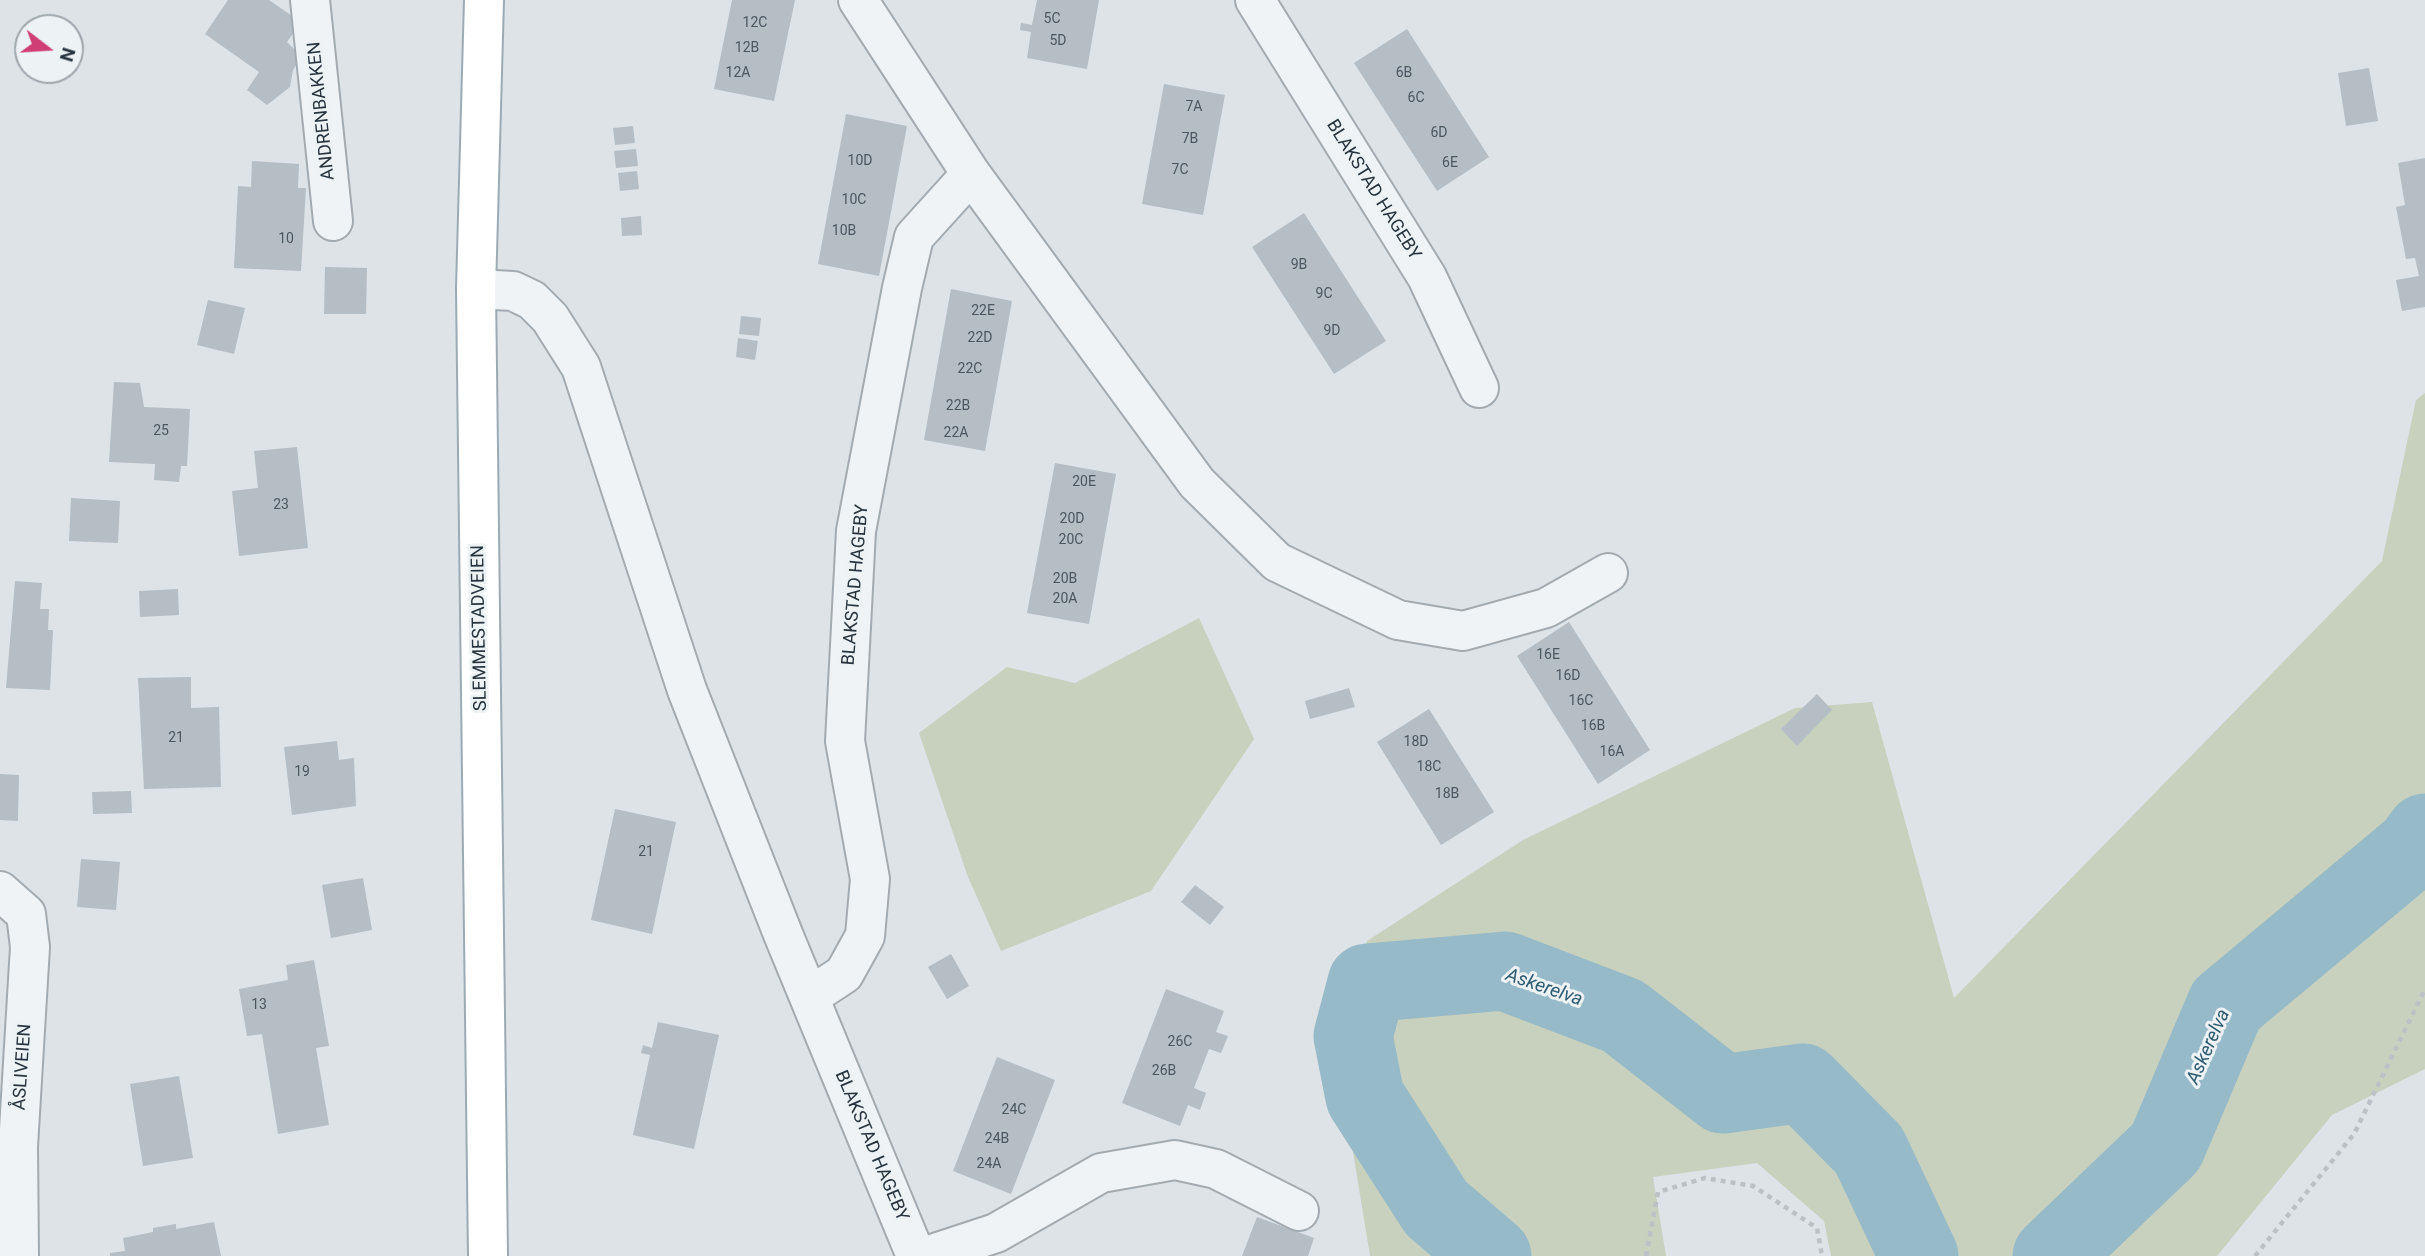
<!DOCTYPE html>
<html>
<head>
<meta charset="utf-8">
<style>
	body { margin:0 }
	#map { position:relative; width:2425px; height:1256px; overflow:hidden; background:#dde3e7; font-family:Roboto,sans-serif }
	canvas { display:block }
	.north { position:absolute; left:14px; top:14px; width:70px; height:70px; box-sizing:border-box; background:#edf2f5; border:2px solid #9ea6ac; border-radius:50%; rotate:107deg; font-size:19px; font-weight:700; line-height:28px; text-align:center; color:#27343e }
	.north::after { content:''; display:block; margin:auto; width:24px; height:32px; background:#cf3f75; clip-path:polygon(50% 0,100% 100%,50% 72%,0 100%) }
</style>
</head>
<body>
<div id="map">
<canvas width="2425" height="1256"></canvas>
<div class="north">N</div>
</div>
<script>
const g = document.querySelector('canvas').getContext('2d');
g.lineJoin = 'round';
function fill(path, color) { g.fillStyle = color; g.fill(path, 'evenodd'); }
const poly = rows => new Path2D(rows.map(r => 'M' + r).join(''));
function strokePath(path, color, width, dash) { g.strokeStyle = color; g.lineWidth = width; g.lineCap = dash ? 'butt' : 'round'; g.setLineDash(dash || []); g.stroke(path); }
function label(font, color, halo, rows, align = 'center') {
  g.font = font + ' Roboto,sans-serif'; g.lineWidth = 6; g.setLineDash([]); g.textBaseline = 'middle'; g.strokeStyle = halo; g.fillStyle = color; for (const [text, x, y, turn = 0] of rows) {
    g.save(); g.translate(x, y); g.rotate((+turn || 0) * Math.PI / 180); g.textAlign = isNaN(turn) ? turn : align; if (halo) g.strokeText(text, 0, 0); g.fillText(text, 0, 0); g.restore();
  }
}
const green = poly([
	[2425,393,2425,1069,2332,1115,2217,1256,1831,1256,1824,1221,1757,1163,1653,1177,1666,1256,1370,1256,1332,1023,1367,941,1523,840,1795,708,1872,702,1954,998,2382,561,2416,400],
	[1199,618,1254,739,1151,891,1001,951,968,877,919,733,1007,667,1075,683]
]);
const river = poly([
	[1492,1256,1436,1208,1365,1097,1353,1036,1367,983,1505,971,1623,1016,1723,1094,1803,1083,1869,1150,1919,1256],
	[2052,1256,2166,1147,2226,1005,2414,848,2425,833]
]);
const building = poly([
	[228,0,269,0,301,22,287,42,301,56,293,70,290,87,267,105,247,90,259,72,205,34],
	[732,0,795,0,774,101,714,89],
	[1037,0,1099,0,1087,69,1027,58,1031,32,1020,30,1021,23,1032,25],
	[1407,29,1489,157,1437,191,1354,63],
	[2369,68,2378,121,2346,126,2338,73],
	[1164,84,1225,95,1203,215,1142,204],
	[846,114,907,126,879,276,818,264],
	[633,126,635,143,615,145,613,128],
	[636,149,638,166,616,168,614,151],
	[2425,158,2425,307,2402,311,2396,280,2419,276,2415,258,2406,259,2396,207,2405,205,2398,163],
	[252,161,299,164,298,188,306,188,301,271,234,268,238,186,251,187],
	[637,171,639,189,620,191,618,173],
	[1304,213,1386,341,1334,374,1252,247],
	[641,216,642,235,622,236,621,218],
	[325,267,367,268,366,314,324,314],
	[951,289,1012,301,985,451,924,440],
	[208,300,245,308,234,354,197,345],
	[741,316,761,318,759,336,739,334],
	[738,338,758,341,755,360,736,357],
	[114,382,140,383,144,407,190,409,187,466,181,466,179,482,154,480,155,464,109,462],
	[297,447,308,548,239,556,232,491,258,488,254,451],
	[1055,463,1116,474,1089,624,1027,613],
	[71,498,120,501,118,543,69,541],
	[15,581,42,583,40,609,49,609,48,630,53,630,50,690,6,688],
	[178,589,179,615,140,617,139,591],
	[1569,622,1650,750,1598,784,1517,656],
	[191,677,191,708,219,707,221,787,144,789,138,678],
	[1349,688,1355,707,1310,719,1305,701],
	[1817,694,1832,710,1797,746,1781,729],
	[1429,709,1494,812,1441,845,1377,742],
	[337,741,339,760,354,758,356,806,292,815,284,747],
	[0,774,19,775,18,821,0,820],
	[131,791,132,813,93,814,92,792],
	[615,809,676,822,652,934,591,920],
	[81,859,120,862,116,910,77,907],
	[363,878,372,930,331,938,322,885],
	[1195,885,1224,907,1210,925,1181,902],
	[951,954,969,986,947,999,928,967],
	[314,960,329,1046,316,1048,329,1125,278,1134,262,1034,247,1036,239,989,288,980,286,965],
	[1166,989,1224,1011,1216,1032,1228,1036,1221,1053,1209,1049,1194,1088,1206,1093,1200,1110,1188,1105,1180,1126,1122,1103],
	[658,1022,719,1035,694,1149,633,1135,650,1055,641,1053,643,1045,652,1048],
	[997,1057,1055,1080,1011,1194,953,1171],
	[179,1076,193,1158,143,1166,130,1084],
	[1257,1217,1314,1238,1308,1256,1242,1256],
	[214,1222,221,1256,110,1256,110,1253,125,1251,123,1238,153,1232,153,1228,176,1224,176,1229]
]);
const path = poly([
	[1646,1256,1658,1192,1705,1178,1753,1186,1817,1228,1822,1256],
	[2255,1256,2354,1134,2425,989]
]);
const minor = poly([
	[310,0,333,221],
	[858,0,971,174,1197,483,1277,562,1398,620,1463,631,1546,608,1608,573],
	[1255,0,1427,277,1479,388],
	[476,289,513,291,532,300,550,318,581,367,687,690,783,934,916,1256],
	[0,891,26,914,30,947,18,1146,19,1256],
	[809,997,844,974,865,936,870,879,845,741,856,531,902,288,914,237,971,174],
	[926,1256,996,1233,1101,1173,1175,1160,1216,1169,1299,1211]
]);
const major = poly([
	[484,0,476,289,488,1256]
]);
const numberNames = [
	["5C",1052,19],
	["12C",755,23],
	["5D",1058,41],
	["12B",747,48],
	["12A",738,73],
	["6B",1404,73],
	["6C",1416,98],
	["7A",1194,107],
	["6D",1439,133],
	["7B",1190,139],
	["10D",860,161],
	["6E",1450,163],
	["7C",1180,170],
	["10C",854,200],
	["10B",844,231],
	["10",286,239],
	["9B",1299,265],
	["9C",1324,294],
	["22E",983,311],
	["9D",1332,331],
	["22D",980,338],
	["22C",970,369],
	["22B",958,406],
	["25",161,431],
	["22A",956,433],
	["20E",1084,482],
	["23",281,505],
	["20D",1072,519],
	["20C",1071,540],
	["20B",1065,579],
	["20A",1065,599],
	["16E",1548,655],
	["16D",1568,676],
	["16C",1581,701],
	["16B",1593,726],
	["21",176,738],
	["18D",1416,742],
	["16A",1612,752],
	["18C",1429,767],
	["19",302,772],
	["18B",1447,794],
	["21",646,852],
	["13",259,1005],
	["26C",1180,1042],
	["26B",1164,1071],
	["24C",1014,1110],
	["24B",997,1139],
	["24A",989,1164]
];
const streetNames = [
	["ANDRENBAKKEN",322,111,-96],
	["BLAKSTAD HAGEBY",1373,190,58],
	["BLAKSTAD HAGEBY",856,585,-85],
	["SLEMMESTADVEIEN",480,628,-91],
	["ÅSLIVEIEN",23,1067,-86],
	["BLAKSTAD HAGEBY",871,1146,67]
];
const waterNames = [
	["Askerelva",1544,988,19],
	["Askerelva",2209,1047,-66]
];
fill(green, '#c7d1be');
strokePath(river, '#97bac8', 79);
fill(building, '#b4bec4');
strokePath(minor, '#a3abb1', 42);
strokePath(major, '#9cabb3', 42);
strokePath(path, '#bcc1c6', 4.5, [5, 5]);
strokePath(minor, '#f0f3f6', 38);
strokePath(major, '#fff', 38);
label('14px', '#4a5660', null, numberNames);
label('18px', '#27343e', '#edf2f5', streetNames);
label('italic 19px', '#305c72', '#edf2f5', waterNames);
</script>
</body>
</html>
